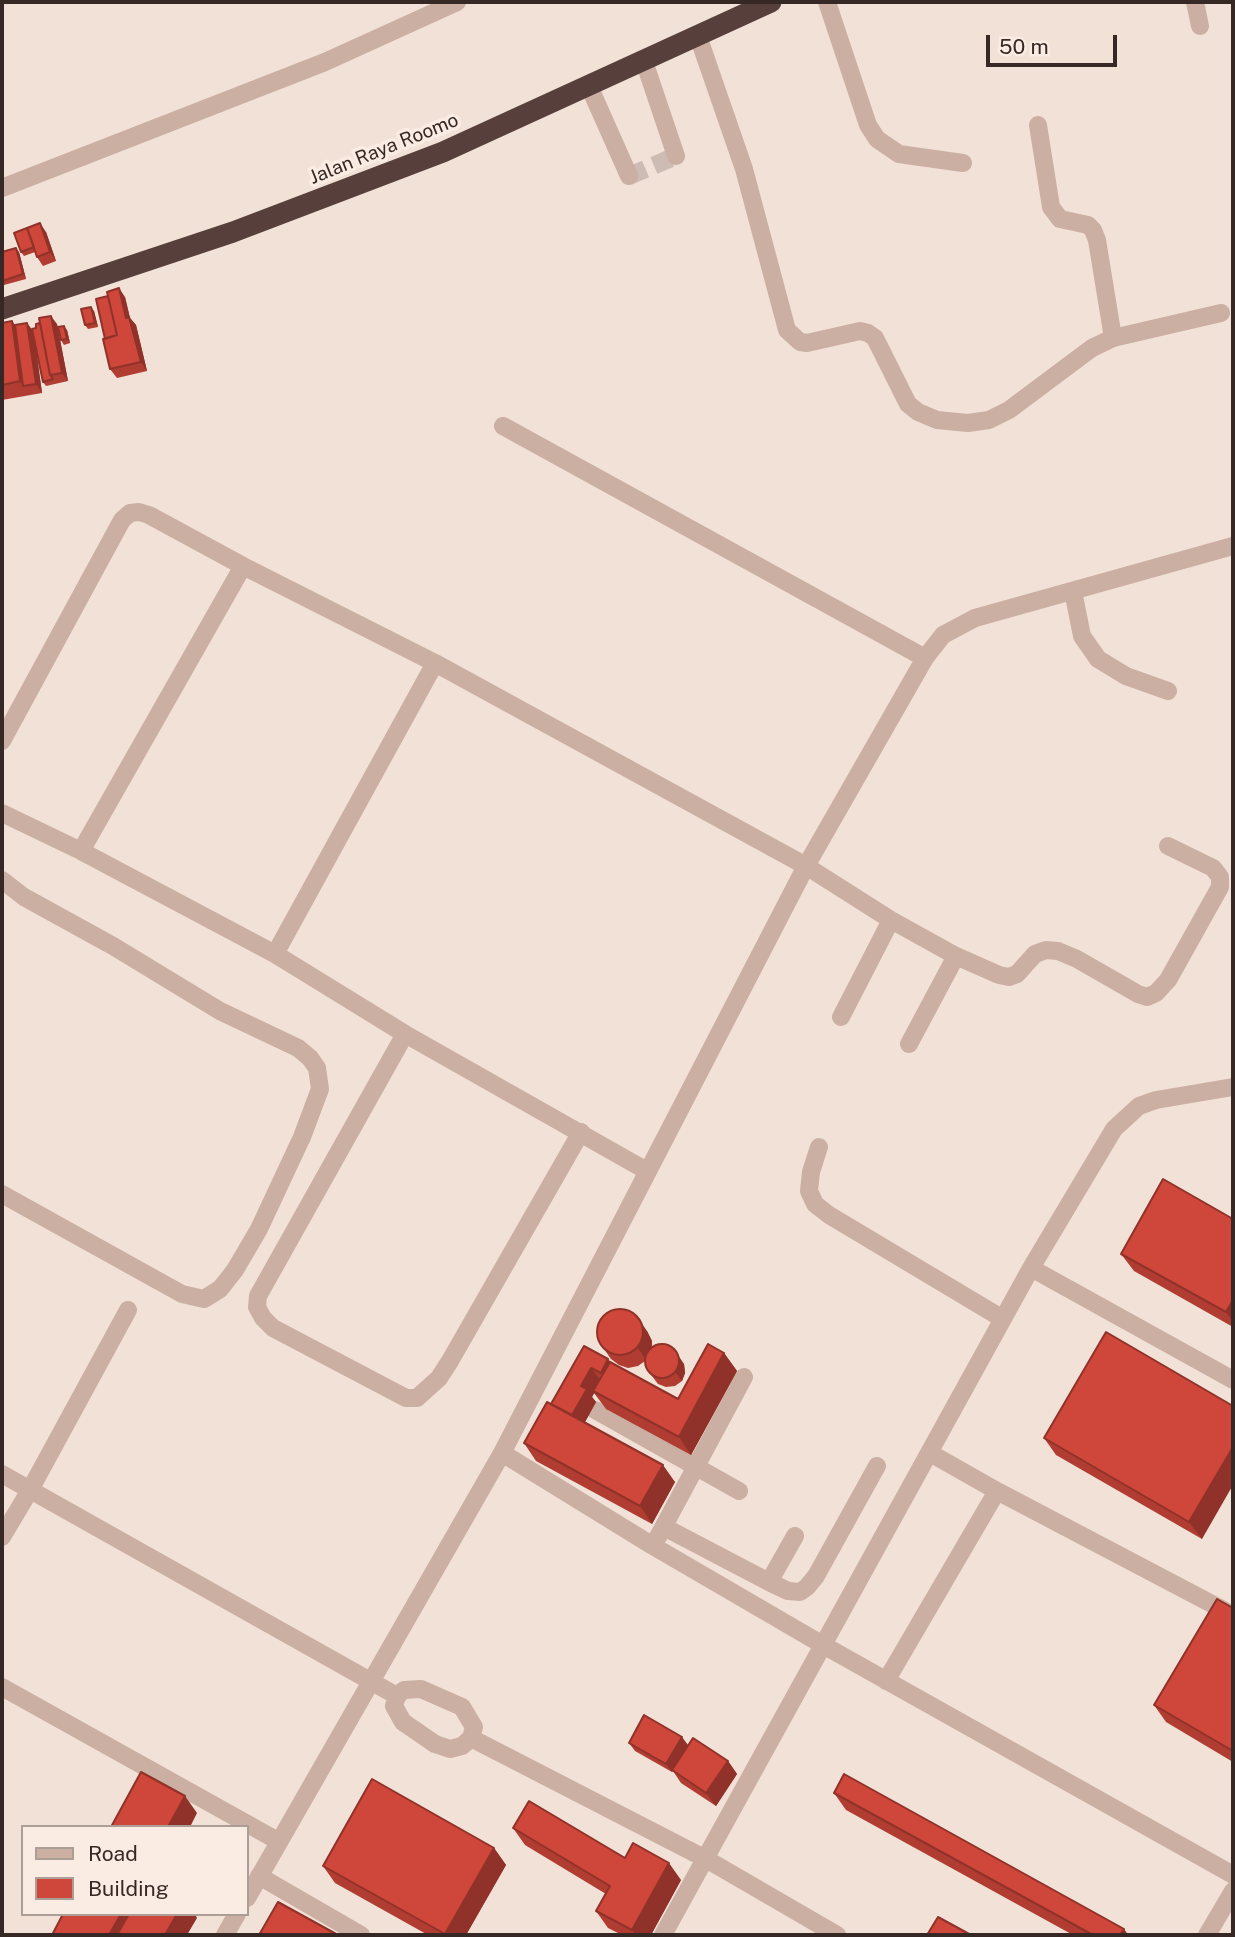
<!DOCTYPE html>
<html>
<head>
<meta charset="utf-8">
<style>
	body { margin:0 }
	#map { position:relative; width:1235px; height:1937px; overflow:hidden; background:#f2e1d7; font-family:"Public Sans",sans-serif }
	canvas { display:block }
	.frame { position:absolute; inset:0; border:4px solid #352825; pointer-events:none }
	.legend { position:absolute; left:21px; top:1825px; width:228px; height:91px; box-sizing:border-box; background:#faece3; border:2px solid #ab9e97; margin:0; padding:9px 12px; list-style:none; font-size:21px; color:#352825 }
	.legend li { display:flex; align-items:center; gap:14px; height:35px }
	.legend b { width:35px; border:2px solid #ab9e97 }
	.scale { position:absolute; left:986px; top:35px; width:131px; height:32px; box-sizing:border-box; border:4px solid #352825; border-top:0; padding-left:9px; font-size:21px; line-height:24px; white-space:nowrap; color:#352825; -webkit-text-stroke:5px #faece3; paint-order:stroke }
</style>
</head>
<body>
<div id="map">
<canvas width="1235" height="1937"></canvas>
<div class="frame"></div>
<ul class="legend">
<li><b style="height:9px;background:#cbafa3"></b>Road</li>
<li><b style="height:19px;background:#ce473a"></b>Building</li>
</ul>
<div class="scale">50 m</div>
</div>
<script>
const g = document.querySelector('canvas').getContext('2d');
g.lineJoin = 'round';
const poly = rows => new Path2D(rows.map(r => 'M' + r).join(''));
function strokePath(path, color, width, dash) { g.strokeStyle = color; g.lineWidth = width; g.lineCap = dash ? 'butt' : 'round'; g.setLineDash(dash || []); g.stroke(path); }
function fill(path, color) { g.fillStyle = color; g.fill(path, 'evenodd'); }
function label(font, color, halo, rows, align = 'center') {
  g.font = font + ' "Public Sans",sans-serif'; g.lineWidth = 7; g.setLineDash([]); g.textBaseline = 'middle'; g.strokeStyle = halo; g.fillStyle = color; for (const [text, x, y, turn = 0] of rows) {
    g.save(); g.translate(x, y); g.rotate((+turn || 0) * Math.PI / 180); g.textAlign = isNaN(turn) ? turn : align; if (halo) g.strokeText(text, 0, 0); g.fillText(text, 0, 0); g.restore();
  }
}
const minorTunnel = poly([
	[629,176,676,156]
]);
const minor = poly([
	[827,2,868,125,877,139,899,154,963,163],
	[1195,2,1200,26],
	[698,36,744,169,787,330,800,342,807,343,860,331,868,333,875,338,908,404,918,412,937,420,968,423,989,420,1009,410,1092,348,1113,338,1221,313],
	[644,61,676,156],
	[589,86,629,176],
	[1038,125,1051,207,1060,219,1088,225,1093,230,1097,240,1113,338],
	[2,188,325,62,457,2],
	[503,426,925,658],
	[1073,591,1082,636,1098,659,1126,676,1168,691],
	[2,741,122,520,130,513,139,512,149,515,243,566,435,663,806,866,891,920,956,956,999,975,1009,977,1017,974,1035,954,1046,950,1058,951,1077,959,1138,994,1147,997,1156,993,1168,980,1220,887,1220,877,1213,868,1168,846],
	[2,813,81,851,275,954,405,1034,647,1171],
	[81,851,243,566],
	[2,880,24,897,113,946,220,1011,298,1048,310,1058,317,1068,320,1089,302,1137,259,1229,235,1270,220,1289,204,1299,182,1294,2,1194],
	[275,954,435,663],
	[841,1017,891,920],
	[405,1034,258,1296,257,1307,263,1318,273,1328,406,1398,417,1398,439,1378,450,1361,581,1132],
	[909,1044,956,956],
	[819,1147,811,1172,809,1191,815,1204,829,1215,1003,1319],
	[1031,1268,1233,1380],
	[595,1410,739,1491],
	[502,1453,653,1546,823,1645,1233,1875],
	[930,1453,997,1491,1233,1615],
	[2,1474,397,1696,404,1690,421,1689,462,1707,474,1727,471,1738,462,1746,450,1749,435,1744,403,1722,394,1706,397,1696],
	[664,1527,769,1582,788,1591,800,1592,807,1587,816,1576,877,1466],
	[2,1537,30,1490,128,1310],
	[658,1537,744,1377],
	[769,1582,795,1536],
	[886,1681,997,1491],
	[2,1687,278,1841],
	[471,1738,706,1859,837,1935],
	[259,1876,361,1935],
	[247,1898,502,1453,806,866,925,658,943,635,975,618,1233,546],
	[225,1935,237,1914],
	[663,1935,1031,1268,1114,1129,1139,1106,1156,1100,1233,1087],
	[1207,1935,1233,1891]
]);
const highway = poly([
	[2,309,233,232,443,152,771,2]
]);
const wall = poly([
	[46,232,56,261,43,266,37,257,35,252,24,256,21,252],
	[2,252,19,252,26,279,4,285,2,281],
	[125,297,130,318,136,325,147,371,117,378,110,369],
	[94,311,98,327,88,329,85,325],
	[12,321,15,325,33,330,57,324,68,381,46,386,43,382,35,345,42,393,2,400,2,323],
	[67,330,70,343,64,345,61,340],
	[1233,1219,1233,1327,1134,1271,1121,1254],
	[647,1331,652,1341,652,1348,684,1364,685,1373,682,1381,675,1386,666,1387,658,1384,646,1368,645,1361,638,1366,628,1368,619,1365,611,1359,602,1346],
	[584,1346,608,1359,611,1362,678,1399,724,1353,737,1371,691,1455,606,1409,594,1393,592,1397,596,1402,585,1422,675,1482,652,1524,536,1461,524,1443,551,1404],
	[1233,1406,1202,1539,1056,1455,1044,1438],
	[1233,1608,1233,1762,1166,1722,1154,1705],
	[629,1743,688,1745,728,1761,737,1774,716,1806,681,1783,673,1771,672,1772,635,1751],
	[834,1793,1124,1929,1128,1935,1073,1935,846,1810],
	[513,1828,625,1858,681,1880,651,1935,622,1935,608,1928,596,1911,606,1894,525,1845],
	[494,1848,506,1865,466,1935,428,1935,335,1883,323,1866]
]);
const shadedWall = poly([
	[40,223,46,232,56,261,50,252],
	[16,248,19,252,26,279,23,274],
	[119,288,125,297,130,318,136,325,147,371,141,362,126,318],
	[91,307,94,311,98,327,95,323],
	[51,316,57,324,68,381,62,373],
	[12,321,21,334,23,386,20,381],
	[27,323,34,332,42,393,36,384],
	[64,326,67,330,70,343,67,339],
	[1233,1300,1233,1322,1226,1312],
	[638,1318,647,1331,652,1341,651,1351,646,1360,637,1347],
	[724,1353,737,1371,691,1455,679,1437],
	[678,1355,684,1364,685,1373,682,1381,675,1372],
	[608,1359,617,1372,610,1386,601,1373],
	[591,1368,601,1381,592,1397,596,1402,580,1431,571,1417,581,1386],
	[1233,1447,1233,1485,1202,1539,1189,1522],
	[663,1465,675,1482,652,1524,640,1506],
	[682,1737,688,1745,672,1772,666,1764],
	[728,1761,737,1774,716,1806,706,1793],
	[185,1796,197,1813,190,1827,168,1827],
	[494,1848,506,1865,466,1935,446,1935,445,1934],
	[669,1863,681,1880,651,1935,636,1935,632,1930],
	[121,1914,142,1914,131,1935,109,1935],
	[177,1914,195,1914,197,1918,187,1935,165,1935],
	[1124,1929,1128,1935,1120,1935]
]);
const building = poly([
	[40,223,50,252,37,257,27,228,40,223],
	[27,228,34,247,21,252,14,233,27,228],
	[16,248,23,274,2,281,2,252,16,248],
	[119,288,126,318,129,317,141,362,110,369,103,339,117,335,107,292,119,288],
	[108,296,117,335,105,339,96,299,108,296],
	[91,307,95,323,85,325,81,309,91,307],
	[51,316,62,373,50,375,39,318,51,316],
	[12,321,20,381,2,385,2,323,12,321],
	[27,323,36,384,23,386,15,325,27,323],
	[40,323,50,375,53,379,43,382,32,329,36,328,36,324,40,323],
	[64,326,67,339,61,340,58,327,64,326],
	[1163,1179,1233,1219,1233,1300,1226,1312,1121,1254,1163,1179],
	'597 1332a23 23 0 1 1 46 0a23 23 0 1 1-46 0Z',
	[1106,1332,1233,1406,1233,1447,1189,1522,1044,1438,1106,1332],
	[708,1344,724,1353,679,1437,593,1391,610,1362,678,1399,708,1344],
	'645 1361a17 17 0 1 1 34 0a17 17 0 1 1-34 0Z',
	[584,1346,608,1359,601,1373,591,1368,581,1386,587,1389,572,1415,551,1404,584,1346],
	[547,1402,663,1465,640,1506,524,1443,547,1402],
	[1217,1599,1233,1608,1233,1751,1154,1705,1217,1599],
	[644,1715,682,1737,666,1764,629,1743,644,1715],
	[693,1738,728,1761,706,1793,672,1770,693,1738],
	[141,1772,185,1796,168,1827,111,1827,141,1772],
	[844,1774,1124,1929,1120,1935,1093,1935,834,1793,844,1774],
	[372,1779,494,1848,445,1934,323,1866,372,1779],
	[529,1801,625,1858,633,1843,669,1863,632,1930,596,1911,610,1886,513,1828,529,1801],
	[278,1902,338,1935,259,1935,278,1902],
	[63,1914,121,1914,109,1935,52,1935,63,1914],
	[129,1914,177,1914,165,1935,117,1935,129,1914],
	[938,1917,971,1935,927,1935,938,1917]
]);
const streetNames = [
	["Jalan Raya Roomo",384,149,-22]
];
strokePath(minorTunnel, '#ccbcb3', 18, [18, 9]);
strokePath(minor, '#cbafa3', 18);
strokePath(highway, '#57403c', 21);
fill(wall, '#b13d32');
fill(shadedWall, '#903229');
fill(building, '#ce473a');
strokePath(building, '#903229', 2);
label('19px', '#352825', '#faece3', streetNames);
</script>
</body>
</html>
